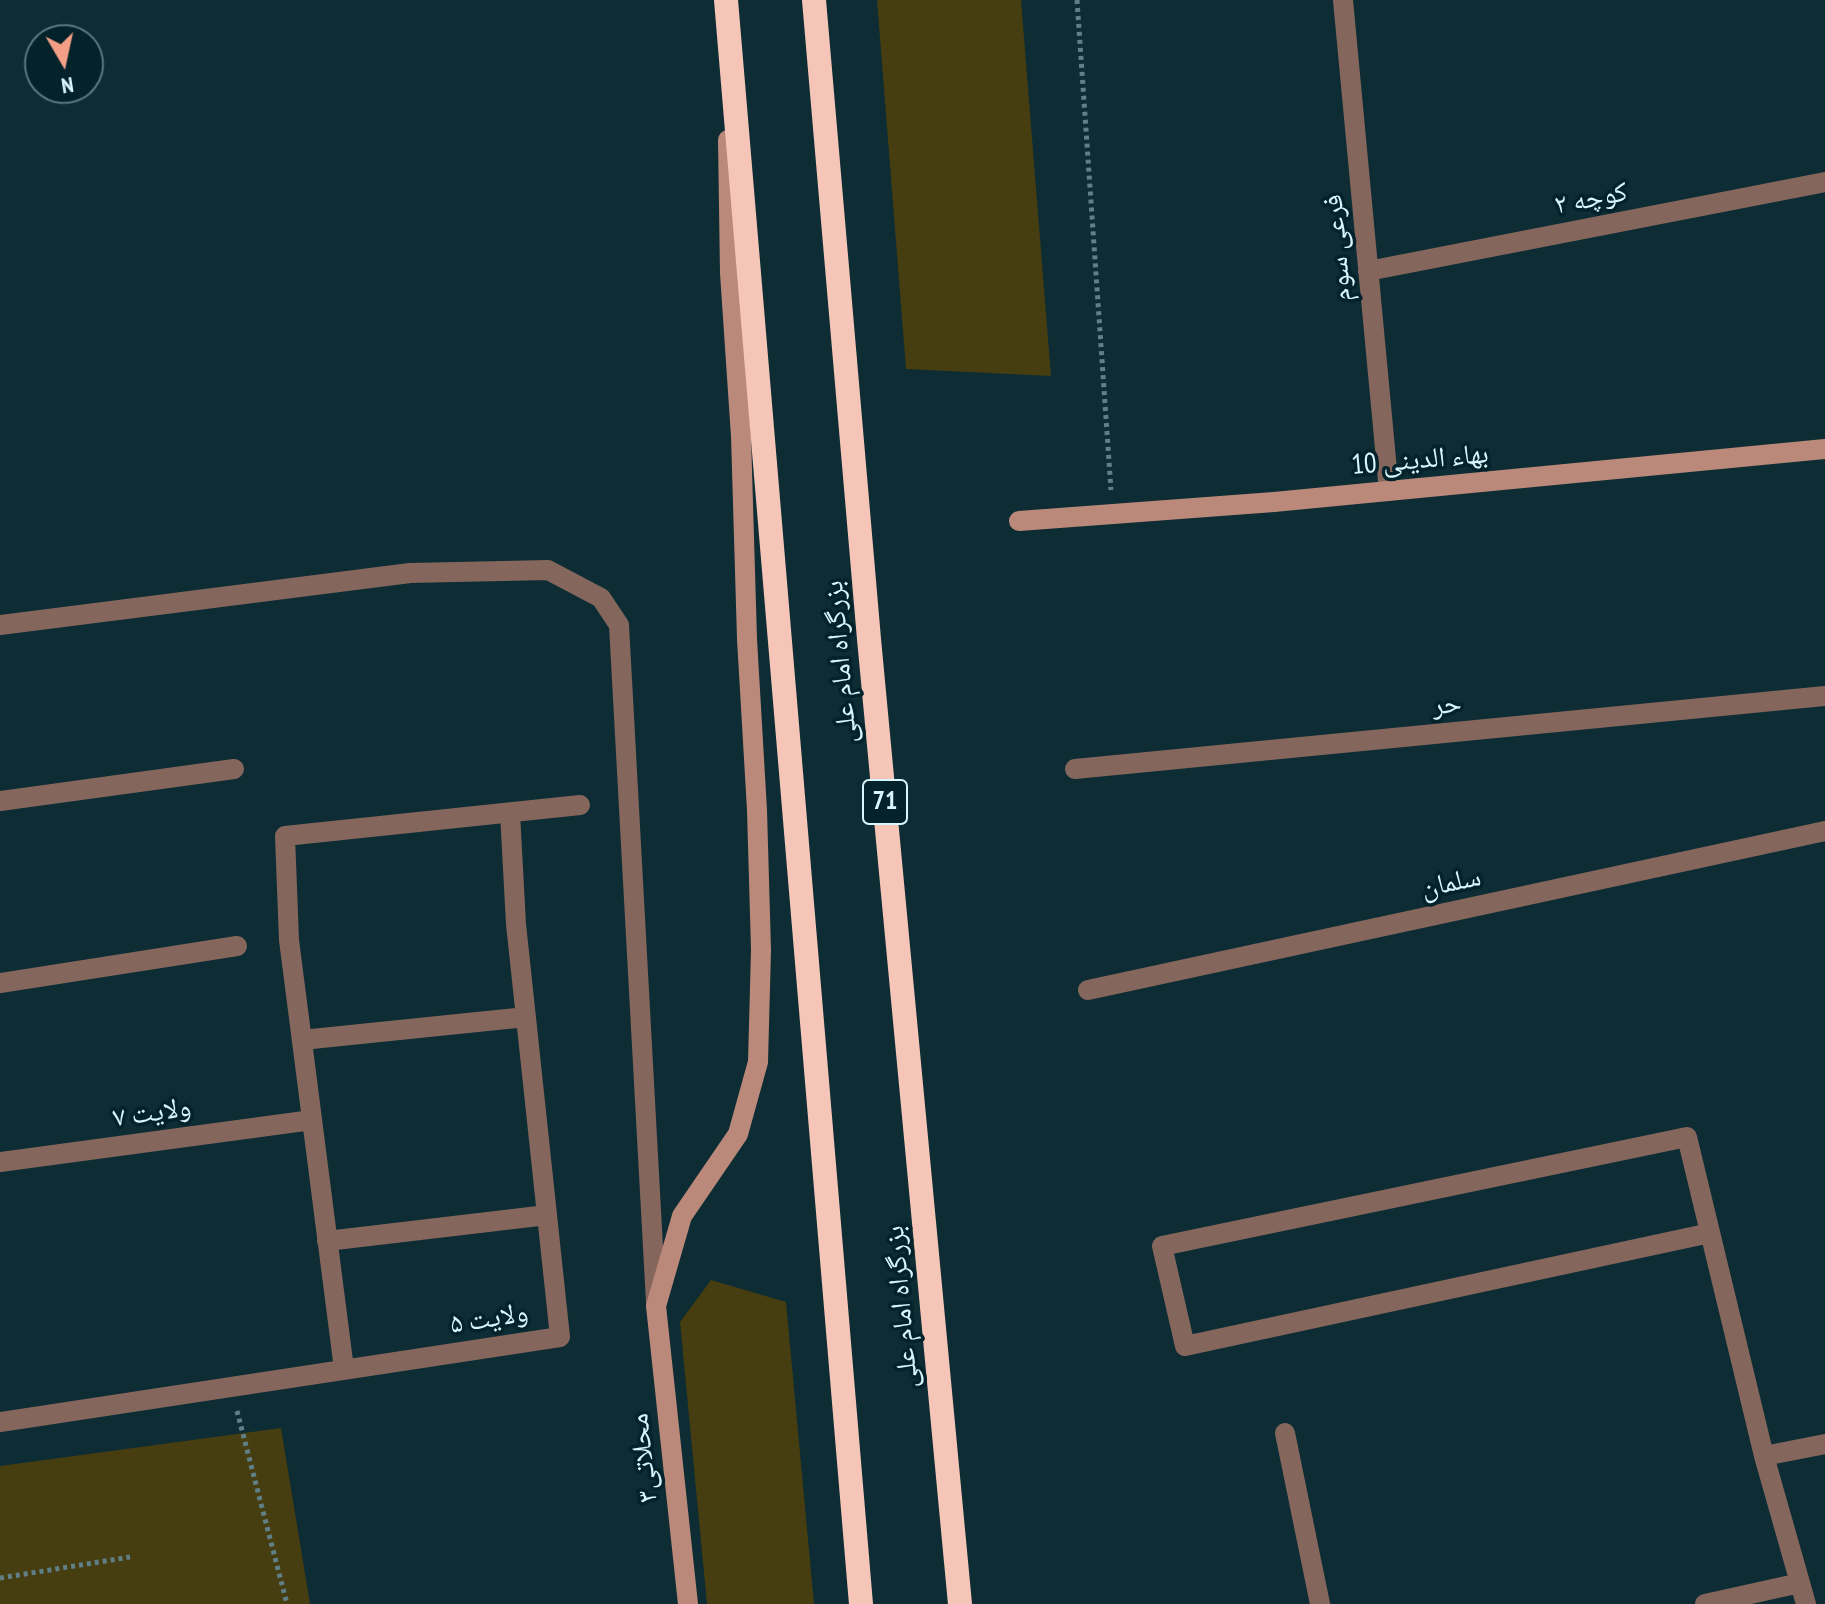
<!DOCTYPE html>
<html>
<head>
<meta charset="utf-8">
<style>
	body { margin:0 }
	#map { position:relative; width:1825px; height:1604px; overflow:hidden; background:#0d2c34; font-family:"PT Sans Narrow",sans-serif }
	canvas { display:block }
	.north { position:absolute; left:24px; top:24px; width:80px; height:80px; box-sizing:border-box; background:#03222a; border:2px solid #59777f; border-radius:50%; rotate:171deg; font-size:22px; font-weight:700; line-height:32px; text-align:center; color:#d9f6fe }
	.north::after { content:''; display:block; margin:auto; width:28px; height:36px; background:#f39f85; clip-path:polygon(50% 0,100% 100%,50% 72%,0 100%) }
</style>
</head>
<body>
<div id="map">
<canvas width="1825" height="1604"></canvas>
<div class="north">N</div>
</div>
<script>
const g = document.querySelector('canvas').getContext('2d');
g.lineJoin = 'round';
function fill(path, color) { g.fillStyle = color; g.fill(path, 'evenodd'); }
const poly = rows => new Path2D(rows.map(r => 'M' + r).join(''));
function strokePath(path, color, width, dash) { g.strokeStyle = color; g.lineWidth = width; g.lineCap = dash ? 'butt' : 'round'; g.setLineDash(dash || []); g.stroke(path); }
function label(font, color, halo, rows, align = 'center') {
  g.font = font + ' "PT Sans Narrow","Noto Naskh Arabic",sans-serif'; g.lineWidth = 7; g.setLineDash([]); g.textBaseline = 'middle'; g.strokeStyle = halo; g.fillStyle = color; for (const [text, x, y, turn = 0] of rows) {
    g.save(); g.translate(x, y); g.rotate((+turn || 0) * Math.PI / 180); g.textAlign = isNaN(turn) ? turn : align; if (halo) g.strokeText(text, 0, 0); g.fillText(text, 0, 0); g.restore();
  }
}
const green = poly([
	[877,0,1021,0,1051,376,906,369],
	[711,1280,786,1302,814,1604,707,1604,680,1322],
	[281,1428,310,1604,0,1604,0,1466]
]);
const path = poly([
	[1077,0,1111,490],
	[237,1411,287,1604],
	[0,1578,130,1557]
]);
const lane = poly([
	[1710,1233,1185,1346,1162,1246,1687,1137,1764,1456,1806,1604],
	[1285,1433,1320,1604],
	[1764,1456,1825,1444],
	[1705,1604,1800,1583]
]);
const street = poly([
	[1343,0,1389,491],
	[1368,271,1825,182],
	[0,625,410,573,548,570,601,598,619,625,656,1302],
	[1075,769,1825,696],
	[0,801,234,769],
	[0,983,237,946],
	[1088,990,1825,831],
	[302,1040,526,1017],
	[0,1162,312,1120],
	[327,1241,547,1215],
	[344,1369,289,940,285,836,580,805],
	[0,1422,560,1337,516,924,510,813]
]);
const secondary = poly([
	[1019,521,1274,502,1825,449],
	[688,1604,656,1306,682,1216,738,1134,758,1062,761,950,757,810,747,639,741,436,730,273,728,140]
]);
const highway = poly([
	[726,0,861,1604],
	[814,0,869,639,960,1604]
]);
const shields = [
	[885,802,44]
];
const shieldNames = [
	["71",885,802]
];
const streetNames = [
	["کوچه ۲",1591,199,-11],
	["فرعی سوم",1338,248,-95],
	["بهاء الدینی 10",1420,460,-5],
	["بزرگراه امام علی",841,662,-95],
	["حر",1447,705,-6],
	["سلمان",1451,883,-12],
	["ولایت ۷",152,1113,-8],
	["بزرگراه امام علی",902,1307,-95],
	["ولایت ۵",489,1319,-9],
	["محلاتی۳",644,1458,-96]
];
fill(green, '#463d10');
strokePath(path, '#617f87', 5, [4, 4]);
strokePath(lane, '#85665c', 20);
strokePath(street, '#85665c', 20);
strokePath(secondary, '#bb897a', 20);
strokePath(highway, '#f5c5b7', 24);
for (const [x, y, w] of shields) { const box = new Path2D(); box.roundRect(x - w / 2, y - 22, w, 44, 6); g.fillStyle = '#03222a'; g.fill(box); strokePath(box, '#d9f6fe', 2); }
label('bold 26px', '#d9f6fe', null, shieldNames);
label('28px', '#d9f6fe', '#03222a', streetNames);
</script>
</body>
</html>
